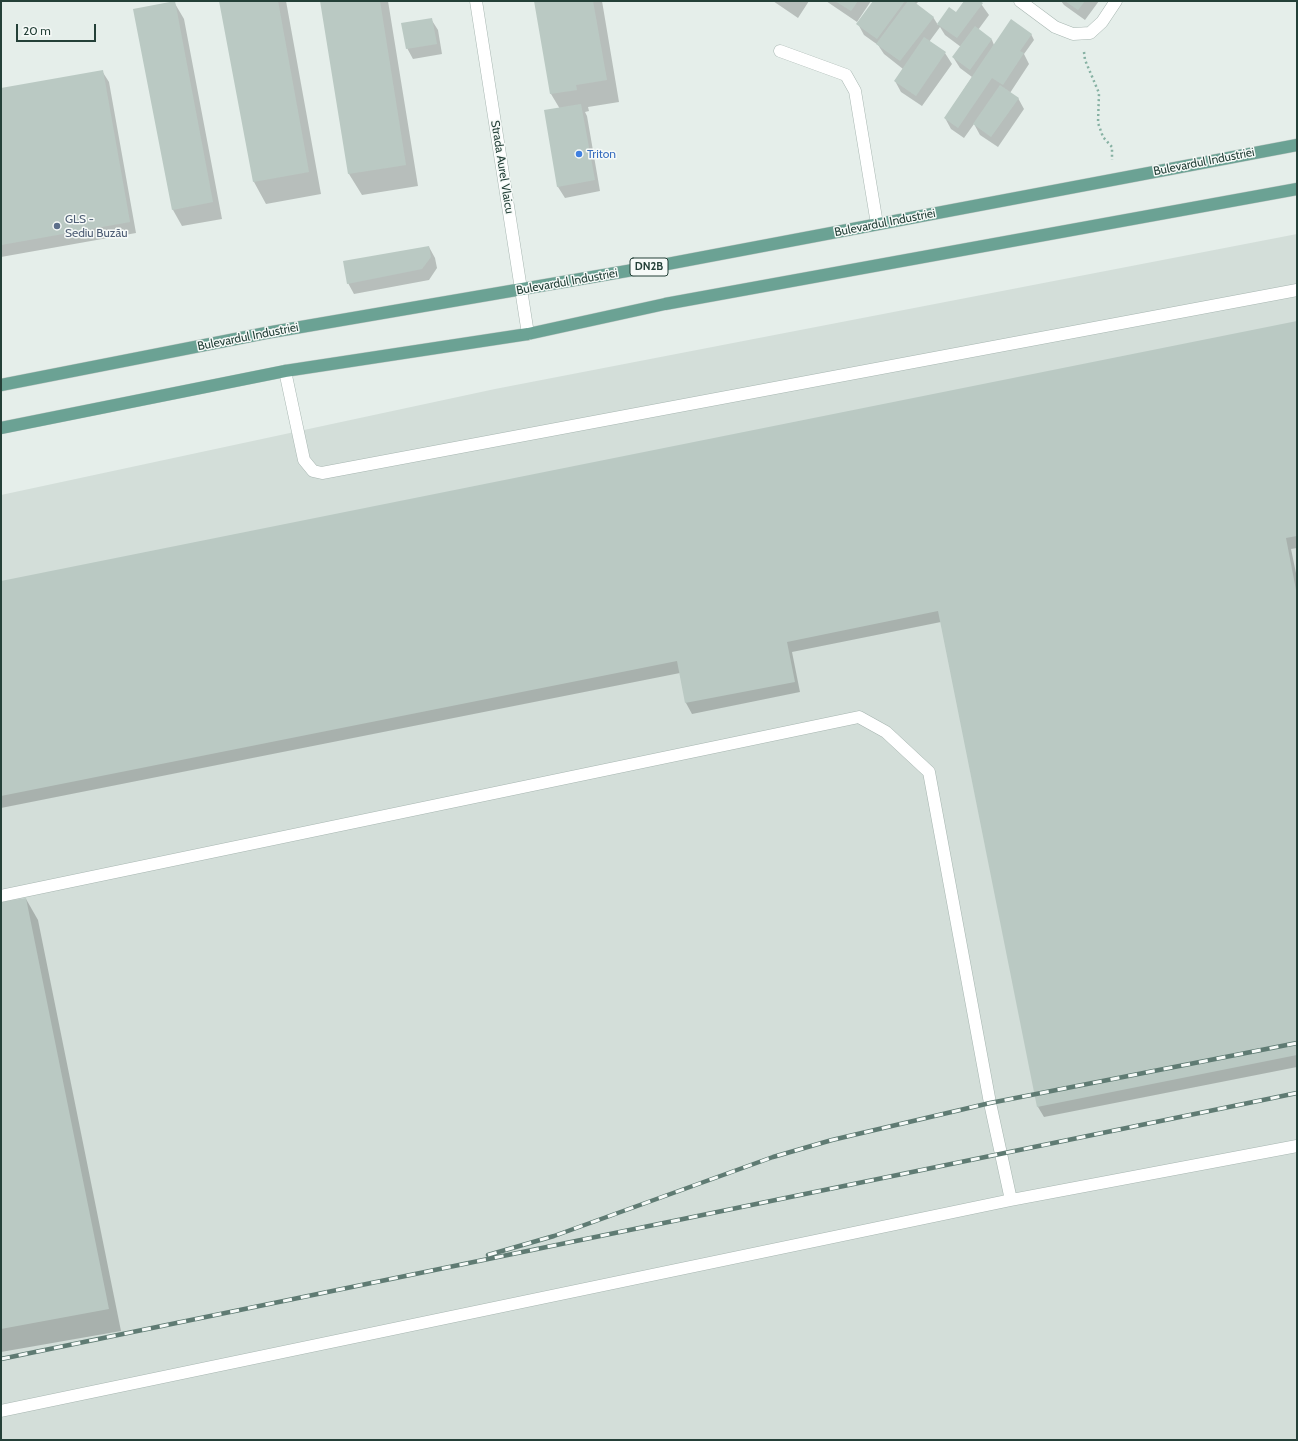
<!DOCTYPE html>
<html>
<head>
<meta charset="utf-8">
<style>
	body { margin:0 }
	#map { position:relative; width:1298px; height:1441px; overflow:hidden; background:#e5eeea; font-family:Cabin,sans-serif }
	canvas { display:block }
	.frame { position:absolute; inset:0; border:2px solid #244038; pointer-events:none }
	.scale { position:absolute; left:16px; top:24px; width:80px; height:18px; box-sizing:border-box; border:2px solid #244038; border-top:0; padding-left:5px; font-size:12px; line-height:14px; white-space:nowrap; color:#244038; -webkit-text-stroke:3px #f6faf8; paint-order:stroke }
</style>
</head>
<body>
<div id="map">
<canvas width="1298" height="1441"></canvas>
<div class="frame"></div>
<div class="scale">20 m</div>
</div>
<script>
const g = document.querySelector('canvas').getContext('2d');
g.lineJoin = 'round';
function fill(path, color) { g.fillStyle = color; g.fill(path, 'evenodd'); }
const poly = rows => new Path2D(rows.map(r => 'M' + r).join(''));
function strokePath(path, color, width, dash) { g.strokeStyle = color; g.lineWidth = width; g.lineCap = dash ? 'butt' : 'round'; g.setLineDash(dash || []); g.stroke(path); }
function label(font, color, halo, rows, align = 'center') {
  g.font = font + ' Cabin,sans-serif'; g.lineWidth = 3; g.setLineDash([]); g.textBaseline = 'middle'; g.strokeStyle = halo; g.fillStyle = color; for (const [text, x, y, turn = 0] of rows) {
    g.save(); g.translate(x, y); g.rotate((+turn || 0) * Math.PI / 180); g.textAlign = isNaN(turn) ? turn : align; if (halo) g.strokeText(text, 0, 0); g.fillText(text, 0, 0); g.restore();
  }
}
const built = poly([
	[1297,234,1297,1440,1,1440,1,495,495,389]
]);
const shadow = poly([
	[220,1,286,1,321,194,266,204,254,182],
	[321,1,388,1,418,186,362,195,349,174],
	[535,1,602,1,619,102,588,107,589,111,585,112,587,116,600,191,565,198,558,187,560,109,551,94],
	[773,1,809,1,798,18],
	[826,1,871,1,857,22],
	[875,1,919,1,916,4,933,17,938,25,949,9,956,14,965,1,979,1,989,15,978,30,992,40,994,45,1031,34,1034,40,1024,54,1029,64,1010,93,1018,98,1024,109,998,147,980,135,974,124,964,138,951,129,945,118,972,77,960,68,953,57,961,47,945,35,940,27,929,42,945,53,952,64,922,106,901,92,895,81,903,69,884,54,878,45,864,35,858,24],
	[1061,1,1099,1,1085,20,1064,5],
	[174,2,184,19,222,219,182,226,173,210,134,10],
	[431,19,438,30,442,54,413,59,407,48],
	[102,71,109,82,136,233,1,257,1,89],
	[429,247,435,258,437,268,429,280,354,294,348,283],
	[1297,322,1297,548,1291,549,1297,578,1297,1067,1044,1117,1038,1107,941,622,792,652,800,692,692,714,686,703,680,673,1,808,1,582],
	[26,899,38,920,121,1331,1,1352,1,903]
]);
const building = poly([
	[175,1,213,202,172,210,133,9],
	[219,1,278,1,309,172,253,182],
	[320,1,380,1,406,165,348,174],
	[534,1,593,1,607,80,576,85,577,90,550,94],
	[835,1,858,1,851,11],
	[873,1,905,1,877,39,856,24],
	[908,1,913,1,934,17,900,61,876,44],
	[964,1,980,1,983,3,957,38,937,24,949,7,956,12],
	[1065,1,1085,1,1078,10],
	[432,18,437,44,406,49,401,23],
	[1011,19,1032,34,1020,51,1024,53,1003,85,992,78,958,128,944,118],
	[975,26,992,39,970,70,952,57],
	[924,37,946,52,916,96,894,81],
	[103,70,130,222,1,245,1,88],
	[1000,85,1019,98,991,137,973,124],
	[581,104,595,180,557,187,544,110],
	[429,246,431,257,422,269,347,284,343,261],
	[1297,321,1297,536,1286,538,1297,595,1297,1055,1037,1107,938,611,787,642,795,682,685,703,677,661,1,796,1,581],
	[26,898,109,1309,1,1329,1,902]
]);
const path = poly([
	[1084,52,1085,60,1099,93,1098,123,1103,137,1112,147,1112,160]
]);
const minor = poly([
	[476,1,528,334],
	[1020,1,1055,27,1073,34,1090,33,1102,22,1116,1],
	[780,51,846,75,855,91,877,224],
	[285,371,304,460,313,471,322,473,1297,290],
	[1,896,859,717,886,732,929,772,990,1103,1011,1200],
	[1,1411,1011,1200,1297,1146]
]);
const major = poly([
	[1,385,266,333,662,265,1297,145],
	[1,428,285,371,528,334,665,304,1297,189]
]);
const rail = poly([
	[488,1255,554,1236,773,1157,832,1140,990,1103,1297,1043],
	[1,1359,1297,1093]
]);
const markers = [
	[579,154,4,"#3f7fe0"],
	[57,226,4,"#5c6f8a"]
];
const shields = [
	[649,267,38]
];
const shieldNames = [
	["DN2B",649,267]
];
const shopNames = [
	["Triton",587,154]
];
const streetNames = [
	["Bulevardul Industriei",1204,162,-11],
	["Strada Aurel Vlaicu",502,167,81],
	["Bulevardul Industriei",885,223,-11],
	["Bulevardul Industriei",567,282,-10],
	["Bulevardul Industriei",248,337,-11]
];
const serviceNames = [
	["GLS -",65,219],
	["Sediu Buzău",65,233]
];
fill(built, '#d3ded9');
fill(shadow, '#0003');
fill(building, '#bac9c3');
strokePath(minor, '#a7b6b1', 13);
strokePath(major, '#c2cac7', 13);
strokePath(path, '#86b1a3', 2.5, [2, 3]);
strokePath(minor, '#fff', 12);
strokePath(major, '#6ba294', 12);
strokePath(rail, '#5f7b73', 4.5);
strokePath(rail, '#f6faf8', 3, [9]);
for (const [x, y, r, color] of markers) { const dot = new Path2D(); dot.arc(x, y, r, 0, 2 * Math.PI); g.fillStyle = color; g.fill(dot); strokePath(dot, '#f6faf8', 1.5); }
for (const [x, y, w] of shields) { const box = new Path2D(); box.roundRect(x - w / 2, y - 9, w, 18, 3); g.fillStyle = '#f6faf8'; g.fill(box); strokePath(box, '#244038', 1); }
label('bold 11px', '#244038', null, shieldNames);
label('12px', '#366cbe', '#f6faf8', shopNames, 'left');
label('12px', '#244038', '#f6faf8', streetNames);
label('12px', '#4e5e75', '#f6faf8', serviceNames, 'left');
</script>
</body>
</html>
